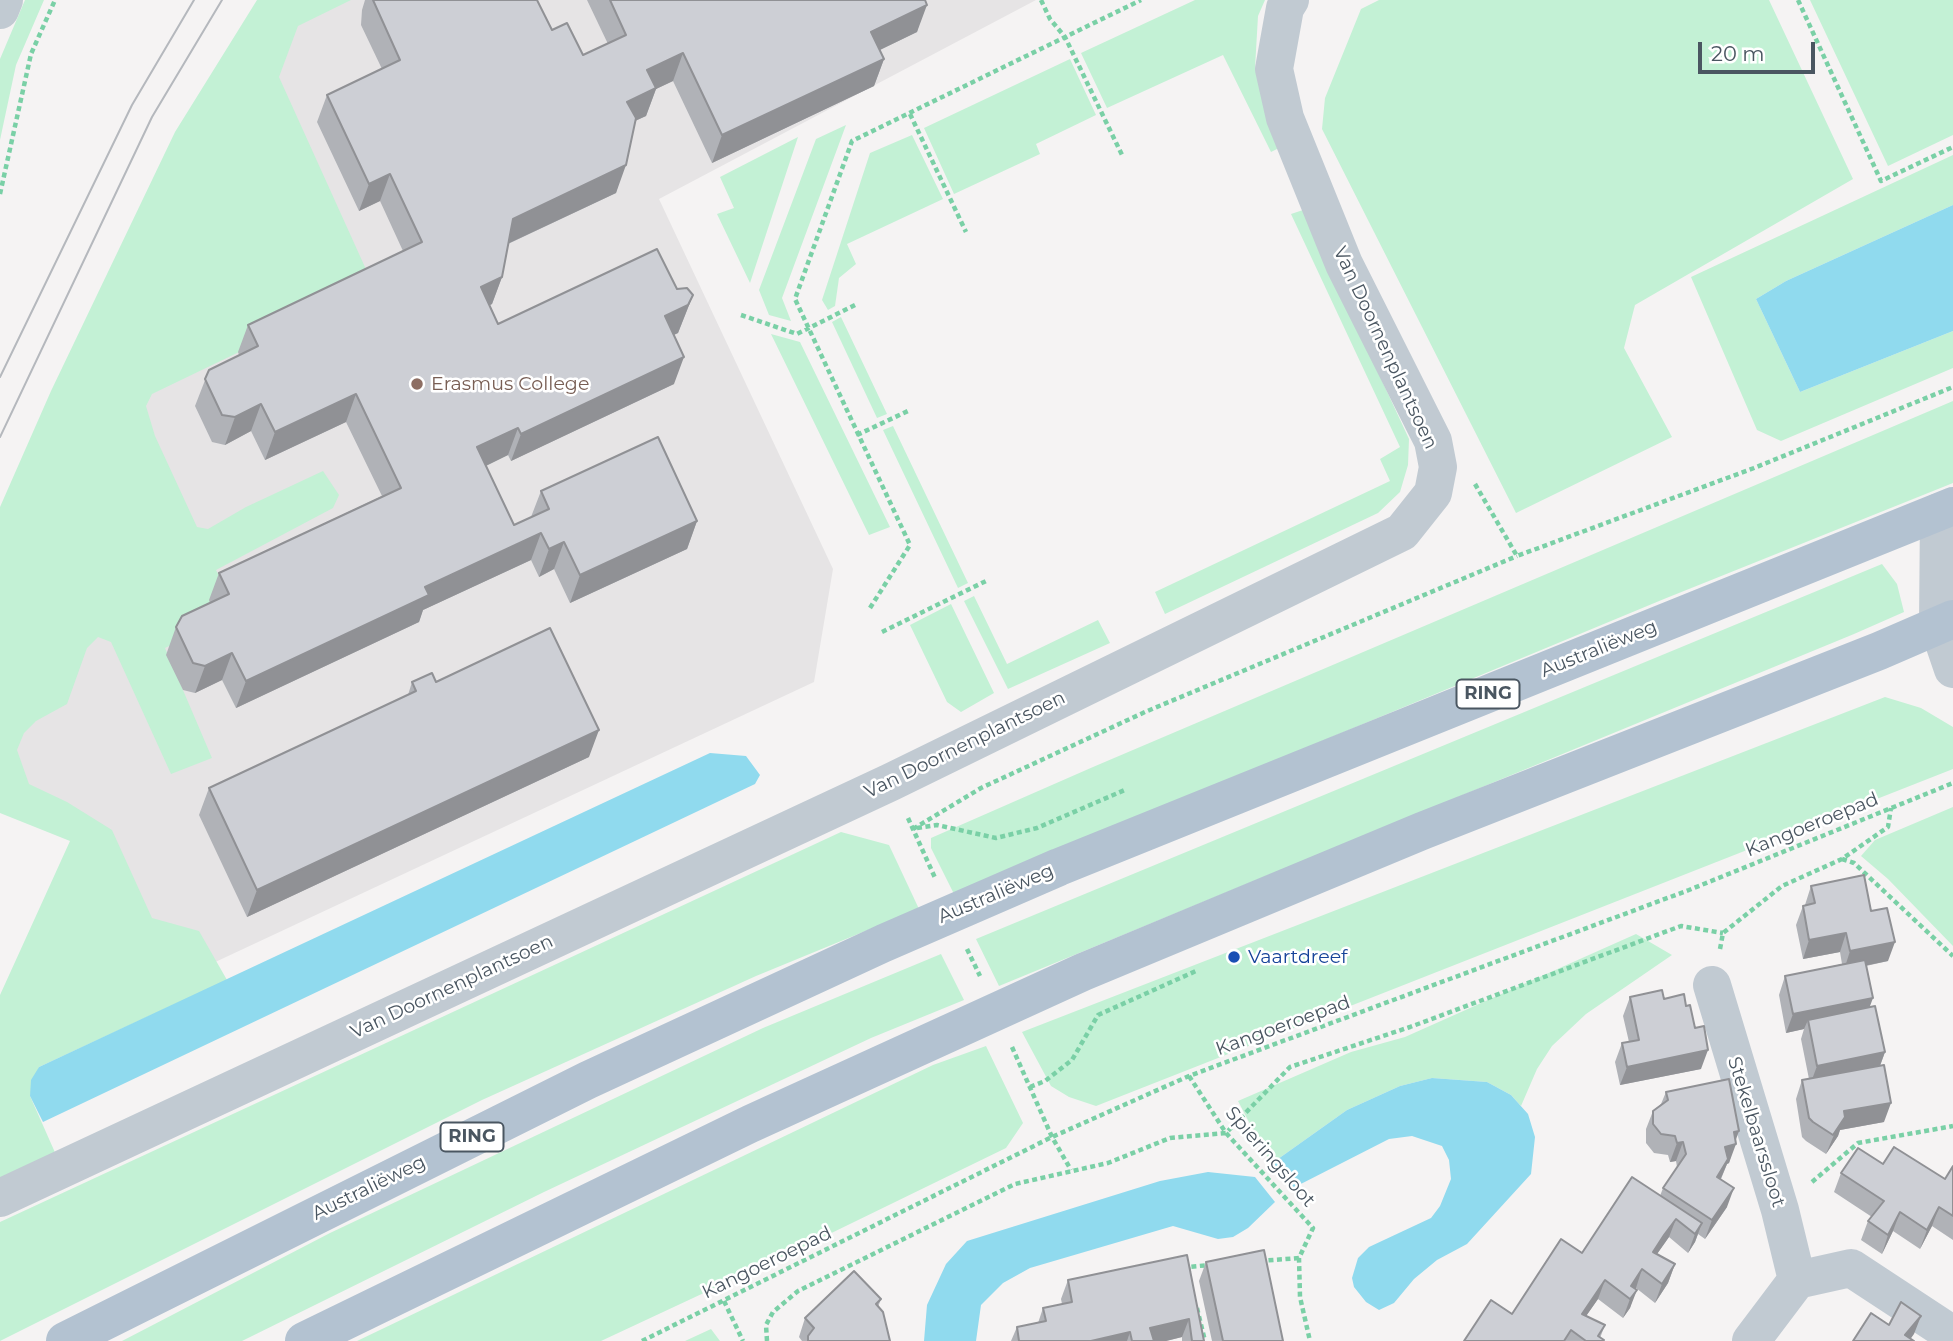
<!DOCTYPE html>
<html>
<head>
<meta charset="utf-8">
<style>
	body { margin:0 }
	#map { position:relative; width:1953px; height:1341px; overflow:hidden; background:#f5f3f3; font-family:Montserrat,sans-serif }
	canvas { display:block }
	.scale { position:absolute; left:1698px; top:42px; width:117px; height:32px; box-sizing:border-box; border:4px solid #4a5661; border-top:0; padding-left:9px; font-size:21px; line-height:24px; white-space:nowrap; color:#4a5661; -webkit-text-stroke:5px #fff; paint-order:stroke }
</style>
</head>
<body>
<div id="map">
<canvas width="1953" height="1341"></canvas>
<div class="scale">20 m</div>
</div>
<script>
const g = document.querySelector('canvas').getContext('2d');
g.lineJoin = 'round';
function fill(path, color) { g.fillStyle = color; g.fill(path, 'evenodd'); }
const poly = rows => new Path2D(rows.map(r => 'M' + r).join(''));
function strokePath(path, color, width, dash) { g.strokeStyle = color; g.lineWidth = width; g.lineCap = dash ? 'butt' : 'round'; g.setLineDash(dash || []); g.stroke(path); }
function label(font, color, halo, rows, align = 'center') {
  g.font = font + ' Montserrat,sans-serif'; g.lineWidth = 5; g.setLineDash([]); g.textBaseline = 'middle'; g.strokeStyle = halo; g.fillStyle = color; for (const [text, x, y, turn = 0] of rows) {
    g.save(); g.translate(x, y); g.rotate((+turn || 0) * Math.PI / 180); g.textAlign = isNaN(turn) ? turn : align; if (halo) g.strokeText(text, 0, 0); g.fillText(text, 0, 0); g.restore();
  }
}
const education = poly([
	[290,0,1036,0,659,199,833,569,814,682,164,986,85,829,0,769]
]);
const green = poly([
	[25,0,44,0,16,65,0,140,0,59],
	[257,0,351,0,298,26,279,77,374,287,152,394,146,406,155,436,197,527,208,529,246,507,323,471,339,495,333,508,216,570,228,592,222,621,165,648,212,758,171,774,111,642,98,637,87,648,67,704,36,721,24,733,17,750,29,784,67,802,112,830,152,918,199,931,227,980,39,1067,30,1096,57,1157,0,1183,0,995,70,841,0,813,0,507,51,391,175,132],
	[1195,0,1265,0,1258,16,1255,68,1285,145,1271,152,1223,55,1107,108,1081,53],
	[1379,0,1769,0,1853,179,1635,305,1624,348,1672,437,1516,513,1322,129,1325,98,1361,9],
	[1810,0,1953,0,1953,135,1888,166],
	[1070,59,1096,115,1036,144,1040,154,954,194,924,128],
	[846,125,782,298,791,321,769,315,759,290,816,139],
	[912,135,943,199,847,244,856,264,839,278,835,306,828,310,822,300,870,153],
	[798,137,750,283,717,214,734,208,720,177],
	[1953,155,1953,205,1786,281,1756,299,1800,392,1953,331,1953,368,1781,441,1757,430,1691,277],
	[1303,210,1409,439,1408,465,1400,492,1378,513,1165,614,1155,592,1390,481,1380,459,1400,447,1291,214],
	[841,317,887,414,877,418,832,322],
	[771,334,800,342,890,527,869,535],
	[1953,401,1953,483,1664,599,954,894,931,848,931,838,1093,767],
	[893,426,968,583,958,588,883,430],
	[1882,564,1897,584,1904,612,1854,634,999,986,976,939],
	[974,596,1007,664,1098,620,1110,643,1008,689,964,601],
	[951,604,994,693,961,712,947,702,910,625],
	[1885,697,1921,708,1953,727,1953,769,1096,1106,1069,1097,1051,1086,1022,1032],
	[1953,807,1953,946,1888,879,1861,856,1875,840],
	[841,832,889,845,919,909,756,976,482,1100,0,1341,0,1222],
	[1636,934,1672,955,1586,1014,1552,1046,1537,1069,1521,1106,1511,1095,1487,1082,1432,1078,1400,1086,1347,1110,1271,1164,1238,1101,1351,1052,1405,1037],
	[941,954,964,1000,871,1038,544,1192,242,1341,122,1341,330,1233,763,1028],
	[986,1046,1023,1123,1006,1148,813,1242,601,1341,357,1341,933,1065],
	[711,1329,720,1341,685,1341]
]);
const water = poly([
	[1953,205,1953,331,1800,392,1756,299,1786,281],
	[710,753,746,756,760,775,755,784,43,1122,30,1096,31,1080,39,1067],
	[1432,1078,1487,1082,1511,1095,1528,1114,1535,1137,1531,1174,1467,1244,1437,1260,1414,1279,1394,1303,1379,1310,1366,1302,1354,1287,1352,1278,1358,1258,1369,1247,1431,1218,1440,1206,1451,1179,1449,1160,1442,1146,1412,1136,1389,1139,1291,1189,1271,1164,1347,1110,1400,1086],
	[1208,1172,1255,1177,1275,1202,1248,1228,1233,1237,1218,1239,1173,1226,1030,1268,1003,1283,981,1305,976,1341,924,1341,927,1305,946,1264,967,1241,1160,1181]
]);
const path = poly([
	[1041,0,1050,19,1065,37,1123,157],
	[1798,0,1881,181,1953,147],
	[910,114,966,232],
	[0,194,31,54,55,0],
	[741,315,797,334,857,304],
	[857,435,908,411],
	[1475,484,1517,556,1754,468,1953,387],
	[870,608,910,545,795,299,852,141,1141,0],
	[882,632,986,581],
	[908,818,936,880],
	[917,828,937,825,996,838,1037,828,1127,789],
	[913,829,981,788,1145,712,1517,556],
	[1842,859,1854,863,1953,956],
	[967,949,980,976],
	[1720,949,1723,933,1782,886,1842,859,1888,827,1891,808],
	[1012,1047,1052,1137,1071,1170],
	[1189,1076,1226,1133,1313,1228,1299,1258,1300,1297,1310,1341],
	[1030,1087,1045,1081,1072,1060,1098,1015,1196,971],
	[1812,1182,1858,1143,1953,1126],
	[1260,1261,1299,1258],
	[1189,1272,1188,1267,1209,1265],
	[724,1301,743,1341],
	[1197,1308,1205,1341],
	[642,1341,1052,1137,1189,1076,1689,890,1953,783],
	[767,1341,766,1325,773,1312,798,1291,1015,1184,1108,1163,1170,1138,1226,1133,1290,1067,1410,1027,1681,926,1723,933]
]);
const minor = poly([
	[0,10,4,0],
	[1939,512,1938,625,1953,669],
	[1712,985,1780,1210,1797,1280],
	[0,1198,891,782,1402,532,1433,493,1438,467,1433,441,1344,264,1285,118,1274,69,1285,8,1290,0],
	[1751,1341,1797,1280,1851,1268,1953,1335]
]);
const major = poly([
	[65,1341,588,1080,884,943,1059,867,1953,506],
	[304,1341,750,1124,1083,972,1422,831,1879,651,1953,619]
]);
const tram = poly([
	[0,377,132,105,194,0],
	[0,437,152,117,222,0]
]);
const wall = poly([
	[365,0,537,0,552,30,583,55,608,44,587,0,925,0,917,32,880,50,884,59,874,86,712,163,673,81,656,89,646,116,635,121,616,193,508,244,502,277,492,304,490,305,498,324,677,289,693,295,678,333,673,335,674,384,511,461,508,455,486,466,514,525,531,517,541,491,697,521,687,549,570,603,554,569,539,577,531,560,423,610,419,622,236,708,222,680,195,693,183,690,166,655,176,627,210,603,209,600,219,573,382,496,346,422,265,460,251,431,225,445,212,442,195,406,209,370,239,355,238,352,248,325,403,251,380,201,359,211,317,122,327,95,382,69,361,25,362,10],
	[412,682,589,757,247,917,199,815,209,788,408,695],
	[1811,886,1871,911,1888,961,1866,966,1869,1007,1885,1052,1880,1066,1884,1122,1840,1130,1838,1136,1826,1154,1806,1141,1802,1137,1796,1099,1802,1080,1809,1079,1801,1039,1804,1029,1786,1033,1779,995,1785,976,1842,964,1840,952,1803,959,1796,925,1803,906,1805,905],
	[1630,997,1664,999,1701,1069,1620,1085,1615,1062,1622,1043,1629,1042,1623,1016],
	[1666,1092,1735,1141,1729,1163,1727,1164,1721,1179,1727,1207,1705,1239,1698,1234,1695,1242,1688,1253,1669,1237,1657,1254,1675,1264,1668,1283,1655,1303,1636,1288,1630,1308,1623,1318,1598,1299,1586,1316,1605,1325,1600,1338,1603,1341,1464,1341,1512,1314,1582,1253,1660,1196,1663,1188,1677,1167,1676,1161,1670,1162,1668,1155,1654,1153,1646,1143,1646,1129,1653,1111,1661,1104],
	[1883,1164,1945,1179,1953,1166,1953,1240,1932,1226,1920,1249,1893,1231,1882,1254,1861,1240,1868,1221,1872,1217,1834,1192,1841,1173],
	[1187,1255,1204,1341,1182,1341,1182,1337,1166,1341,1011,1341,1017,1327,1038,1323,1043,1308,1062,1304,1061,1299,1068,1280],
	[1206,1262,1283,1341,1212,1341,1199,1281],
	[881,1299,878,1307,890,1341,802,1341,799,1337,805,1318]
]);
const shadedWall = poly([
	[927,5,917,32,861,59,871,32],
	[683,53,673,81,656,89,646,116,617,129,627,102,647,70],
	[884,59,874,86,712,163,722,135],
	[626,165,616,193,503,246,513,219],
	[390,174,380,201,359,211,369,184],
	[502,277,492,304,471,314,481,287],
	[693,295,678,333,655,344,665,316],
	[684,357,674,384,511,461,521,434],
	[356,394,346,422,265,460,275,432],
	[261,404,251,431,225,445,235,417],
	[518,428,508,455,467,475,477,447],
	[697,521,687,549,570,603,580,575],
	[541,533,531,560,423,610,419,622,236,708,246,681,425,587],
	[564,542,554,569,539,577,549,549],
	[232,653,222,680,195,693,205,666],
	[599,730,589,757,247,917,257,890],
	[1846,933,1840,952,1803,959,1809,940],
	[1895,942,1888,961,1844,970,1850,951],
	[1873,998,1866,1017,1808,1020,1804,1029,1786,1033,1793,1014],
	[1708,1050,1701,1069,1620,1085,1627,1067],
	[1885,1052,1878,1071,1810,1085,1817,1066],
	[1891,1103,1884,1122,1840,1130,1838,1136,1826,1154,1844,1111],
	[1739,1131,1734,1145,1736,1144,1729,1163,1727,1164,1721,1178,1710,1196,1725,1147,1734,1132],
	[1683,1142,1676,1161,1670,1162,1677,1143],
	[1734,1188,1727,1207,1705,1239,1712,1220],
	[1939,1207,1932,1226,1920,1249,1927,1230],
	[1900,1212,1893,1231,1882,1254,1888,1235],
	[1676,1219,1669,1237,1657,1254,1653,1252],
	[1702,1223,1695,1242,1688,1253,1695,1234],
	[1675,1264,1668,1283,1655,1303,1662,1284],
	[1642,1269,1636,1288,1629,1298,1631,1286],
	[1605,1280,1598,1299,1575,1332,1582,1314],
	[1637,1290,1630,1308,1623,1318,1630,1299],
	[1921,1316,1914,1334,1909,1341,1905,1335],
	[1189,1319,1182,1337,1166,1341,1145,1341,1150,1328],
	[1130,1332,1127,1341,1091,1341]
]);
const building = poly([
	[373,0,537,0,552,30,567,23,583,55,626,35,610,0,925,0,927,5,871,32,884,59,722,135,683,53,647,70,656,88,627,102,636,118,626,165,513,219,502,277,481,287,498,324,657,249,677,289,687,288,693,295,688,305,665,316,684,357,521,434,518,428,477,447,514,525,549,509,541,491,658,437,697,521,580,575,564,542,549,549,541,533,425,587,429,595,246,681,232,653,205,666,193,663,176,627,182,616,229,594,219,573,401,488,356,394,275,432,261,404,235,417,222,415,205,379,209,370,258,346,248,325,422,242,390,174,369,184,327,95,400,60,373,0],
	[550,628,599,730,257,890,209,788,416,691,412,682,432,673,436,682,550,628],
	[1864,875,1871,911,1887,908,1895,942,1850,951,1846,933,1809,940,1803,906,1815,903,1811,886,1864,875],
	[1865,960,1873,998,1793,1014,1785,976,1865,960],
	[1662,990,1664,999,1684,994,1686,1006,1690,1005,1695,1028,1704,1026,1708,1050,1627,1067,1622,1043,1639,1040,1630,997,1662,990],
	[1875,1006,1885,1052,1817,1066,1808,1020,1875,1006],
	[1884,1065,1891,1103,1844,1111,1845,1117,1833,1135,1813,1122,1809,1118,1802,1080,1884,1065],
	[1729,1079,1739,1131,1734,1132,1736,1144,1725,1147,1728,1159,1717,1177,1734,1188,1712,1220,1663,1188,1686,1154,1683,1142,1677,1143,1675,1136,1661,1134,1653,1124,1653,1111,1668,1100,1666,1092,1729,1079],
	[1894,1147,1945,1179,1953,1166,1953,1216,1939,1207,1927,1230,1900,1212,1888,1235,1868,1221,1884,1201,1841,1173,1858,1148,1883,1164,1894,1147],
	[1632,1177,1702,1223,1695,1234,1676,1219,1664,1235,1653,1252,1675,1264,1662,1284,1642,1269,1631,1286,1637,1290,1630,1299,1605,1280,1582,1314,1605,1325,1598,1336,1604,1340,1603,1341,1586,1341,1571,1330,1564,1341,1464,1341,1491,1300,1512,1314,1561,1239,1582,1253,1632,1177],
	[1264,1250,1283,1341,1223,1341,1206,1262,1264,1250],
	[1187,1255,1204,1341,1192,1341,1189,1319,1150,1328,1154,1341,1132,1341,1130,1332,1091,1341,1019,1341,1017,1327,1046,1321,1043,1308,1072,1302,1068,1280,1187,1255],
	[854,1271,881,1299,876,1304,883,1312,890,1341,808,1341,808,1336,814,1328,805,1318,854,1271],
	[1901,1302,1921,1316,1905,1335,1914,1341,1853,1341,1871,1313,1889,1325,1901,1302]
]);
const markers = [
	[417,384,7,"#8d6e63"],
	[1234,957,7,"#1a4fb4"]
];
const shields = [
	[1488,694,63],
	[472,1137,63]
];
const shieldNames = [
	["RING",1488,694],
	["RING",472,1137]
];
const streetNames = [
	["Van Doornenplantsoen",1385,348,65],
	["Australiëweg",1599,649,-22],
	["Van Doornenplantsoen",965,745,-26],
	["Kangoeroepad",1812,825,-22],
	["Australiëweg",996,894,-23],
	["Van Doornenplantsoen",452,987,-25],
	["Kangoeroepad",1283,1026,-20],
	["Stekelbaarssloot",1756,1132,73],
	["Spieringsloot",1270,1157,49],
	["Australiëweg",369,1188,-26],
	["Kangoeroepad",767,1263,-26]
];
const educationNames = [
	["Erasmus College",431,384]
];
const transitNames = [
	["Vaartdreef",1248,957]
];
fill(education, '#e6e4e5');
fill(green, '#c3f1d5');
fill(water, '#90daee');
strokePath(path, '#7ad0a6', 4.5, [5, 3.5]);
strokePath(minor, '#c1cad2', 38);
strokePath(major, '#b3c2d1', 38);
strokePath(tram, '#b5b8bd', 2);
fill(wall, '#b0b2b7');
fill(shadedWall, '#909195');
fill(building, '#cdcfd5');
strokePath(building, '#909195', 2);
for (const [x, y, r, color] of markers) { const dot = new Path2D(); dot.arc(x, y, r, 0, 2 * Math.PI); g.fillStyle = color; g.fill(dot); strokePath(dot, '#fff', 2.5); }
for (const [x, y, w] of shields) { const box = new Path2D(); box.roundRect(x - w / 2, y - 14.5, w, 29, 5); g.fillStyle = '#fff'; g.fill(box); strokePath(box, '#4a5661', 2); }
label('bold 18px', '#4a5661', null, shieldNames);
label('19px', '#4a5661', '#fff', streetNames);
label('19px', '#785e54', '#fff', educationNames, 'left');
label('19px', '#164399', '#fff', transitNames, 'left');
</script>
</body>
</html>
